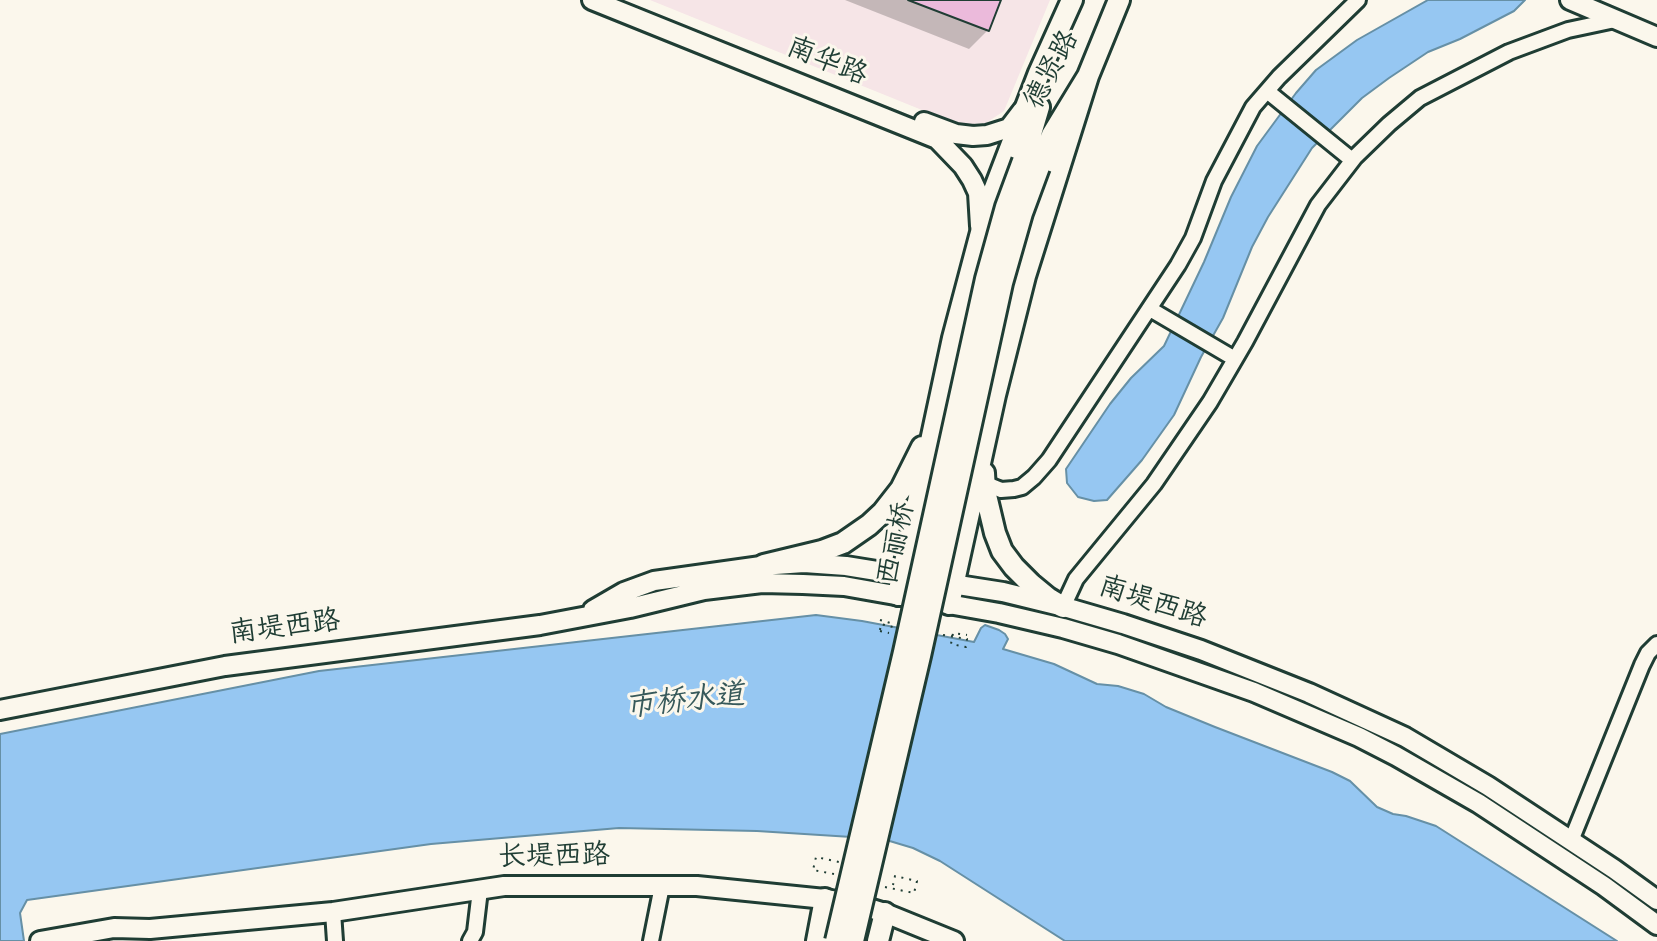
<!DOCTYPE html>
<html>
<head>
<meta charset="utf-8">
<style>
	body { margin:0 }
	canvas { display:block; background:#fbf7ec }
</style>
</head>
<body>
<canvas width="1657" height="941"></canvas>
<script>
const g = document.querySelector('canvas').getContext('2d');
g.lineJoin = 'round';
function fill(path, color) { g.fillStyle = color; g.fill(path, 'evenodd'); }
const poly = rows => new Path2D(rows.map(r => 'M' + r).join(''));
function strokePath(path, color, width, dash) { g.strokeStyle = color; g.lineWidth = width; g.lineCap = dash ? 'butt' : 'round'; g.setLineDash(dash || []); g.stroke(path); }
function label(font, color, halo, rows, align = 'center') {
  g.font = font + ' Kalam,"LXGW WenKai TC",sans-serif'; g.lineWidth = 6; g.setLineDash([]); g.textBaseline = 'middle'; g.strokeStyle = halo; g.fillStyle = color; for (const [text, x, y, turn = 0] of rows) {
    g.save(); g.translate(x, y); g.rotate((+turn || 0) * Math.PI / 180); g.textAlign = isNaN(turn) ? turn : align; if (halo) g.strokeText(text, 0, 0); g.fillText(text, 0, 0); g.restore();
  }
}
const built = poly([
	[650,0,1050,0,1004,111,986,123,959,125]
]);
const water = poly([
	[1428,0,1525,0,1514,11,1460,39,1428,52,1389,78,1362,98,1312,148,1268,217,1252,247,1223,318,1201,357,1174,415,1142,460,1107,500,1094,501,1078,497,1067,483,1066,469,1110,404,1131,378,1164,346,1204,262,1231,197,1257,146,1296,93,1316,70,1357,40,1428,0],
	[816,615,862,621,974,642,981,628,985,625,999,630,1005,634,1008,639,1003,649,1054,664,1097,684,1118,686,1144,694,1166,707,1215,727,1332,772,1350,781,1377,807,1393,814,1406,816,1436,826,1617,941,1065,941,940,861,913,848,883,839,757,831,619,828,431,844,27,900,20,913,24,941,0,941,0,734,319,671,816,615]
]);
const shadow = poly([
	[845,0,999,0,988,30,969,49]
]);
const building = poly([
	[908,0,1001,0,989,31,908,0]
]);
const path = poly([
	[880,620,894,624],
	[880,630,881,624,893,627],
	[880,631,889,633],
	[943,635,967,639,966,647,951,644,953,633,967,635],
	[834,874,813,870,816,857,839,862],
	[885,887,914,893,917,881,895,876,893,885]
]);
const minor = poly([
	[1267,91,1352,160],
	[1150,309,1235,359],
	[984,483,1001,490,1014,489,1022,487,1034,477,1049,460,1178,265,1193,238,1214,181,1253,107,1279,77,1358,0],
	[1063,607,1076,579,1154,484,1210,402,1245,342,1318,205,1355,157,1389,124,1420,98,1509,52,1568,30,1615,20],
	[1571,841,1642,665,1648,653,1657,644],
	[333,912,335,941],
	[470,941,475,932,480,890],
	[651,941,662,886]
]);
const tertiary = poly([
	[592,0,937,139,963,166,972,180,978,193,980,226],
	[1570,0,1657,37],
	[924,122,956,134,973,136,987,135,1009,128,1022,111],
	[939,582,1003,592,1068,608,1123,624,1201,650,1309,693,1405,737,1488,786,1614,869,1657,900],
	[937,602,999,613,1063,628,1118,644,1254,692,1359,737,1396,756,1478,803,1604,886,1657,925],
	[593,610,624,592,654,581,761,566,804,563,846,566,914,577],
	[0,710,225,666,540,625,630,608,704,590,762,583,803,584,844,586,912,598],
	[40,941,114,928,150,929,333,912,504,886,697,886,825,899,856,904,885,913,954,941]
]);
const secondary = poly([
	[1023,161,1039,107],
	[1039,167,1052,135,1088,76,1119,0],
	[984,473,985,491,995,533,1002,551,1014,567,1031,584,1048,598,1063,607],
	[764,565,822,551,843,543,869,525,883,512,901,489,922,447],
	[898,595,953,338,988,206,1039,73,1072,0],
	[949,604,995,395,1025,276,1088,76],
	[817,941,825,899],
	[878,941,885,913]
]);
const secondaryBridge = poly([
	[836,941,904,652,986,279,1006,207,1023,161],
	[853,941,920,656,1002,283,1022,213,1039,167]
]);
const streetNames = [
	["南华路",826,64,22],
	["德贤路",1054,71,-62],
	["西丽桥",899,544,-78],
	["南堤西路",1152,605,18],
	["南堤西路",285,630,-7],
	["长堤西路",554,859,-1]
];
const waterNames = [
	["市桥水道",685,704,-6]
];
fill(built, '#f6e5e7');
fill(water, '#96c7f2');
strokePath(water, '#6690a6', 2);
fill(shadow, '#0003');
fill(building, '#ebbadb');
strokePath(building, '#1f3d34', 2);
strokePath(minor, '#1f3d34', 20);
strokePath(tertiary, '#1f3d34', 24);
strokePath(secondary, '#1f3d34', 26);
strokePath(path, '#1f3d34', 2, [2, 6]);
strokePath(minor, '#fbf7ec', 14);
strokePath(tertiary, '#fbf7ec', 18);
strokePath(secondary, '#fbf7ec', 20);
strokePath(secondaryBridge, '#1f3d34', 26, []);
strokePath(secondaryBridge, '#fbf7ec', 20);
label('28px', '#1f3d34', '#fbf7ec', streetNames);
label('italic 30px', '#37595a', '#fbf7ec', waterNames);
</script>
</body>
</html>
